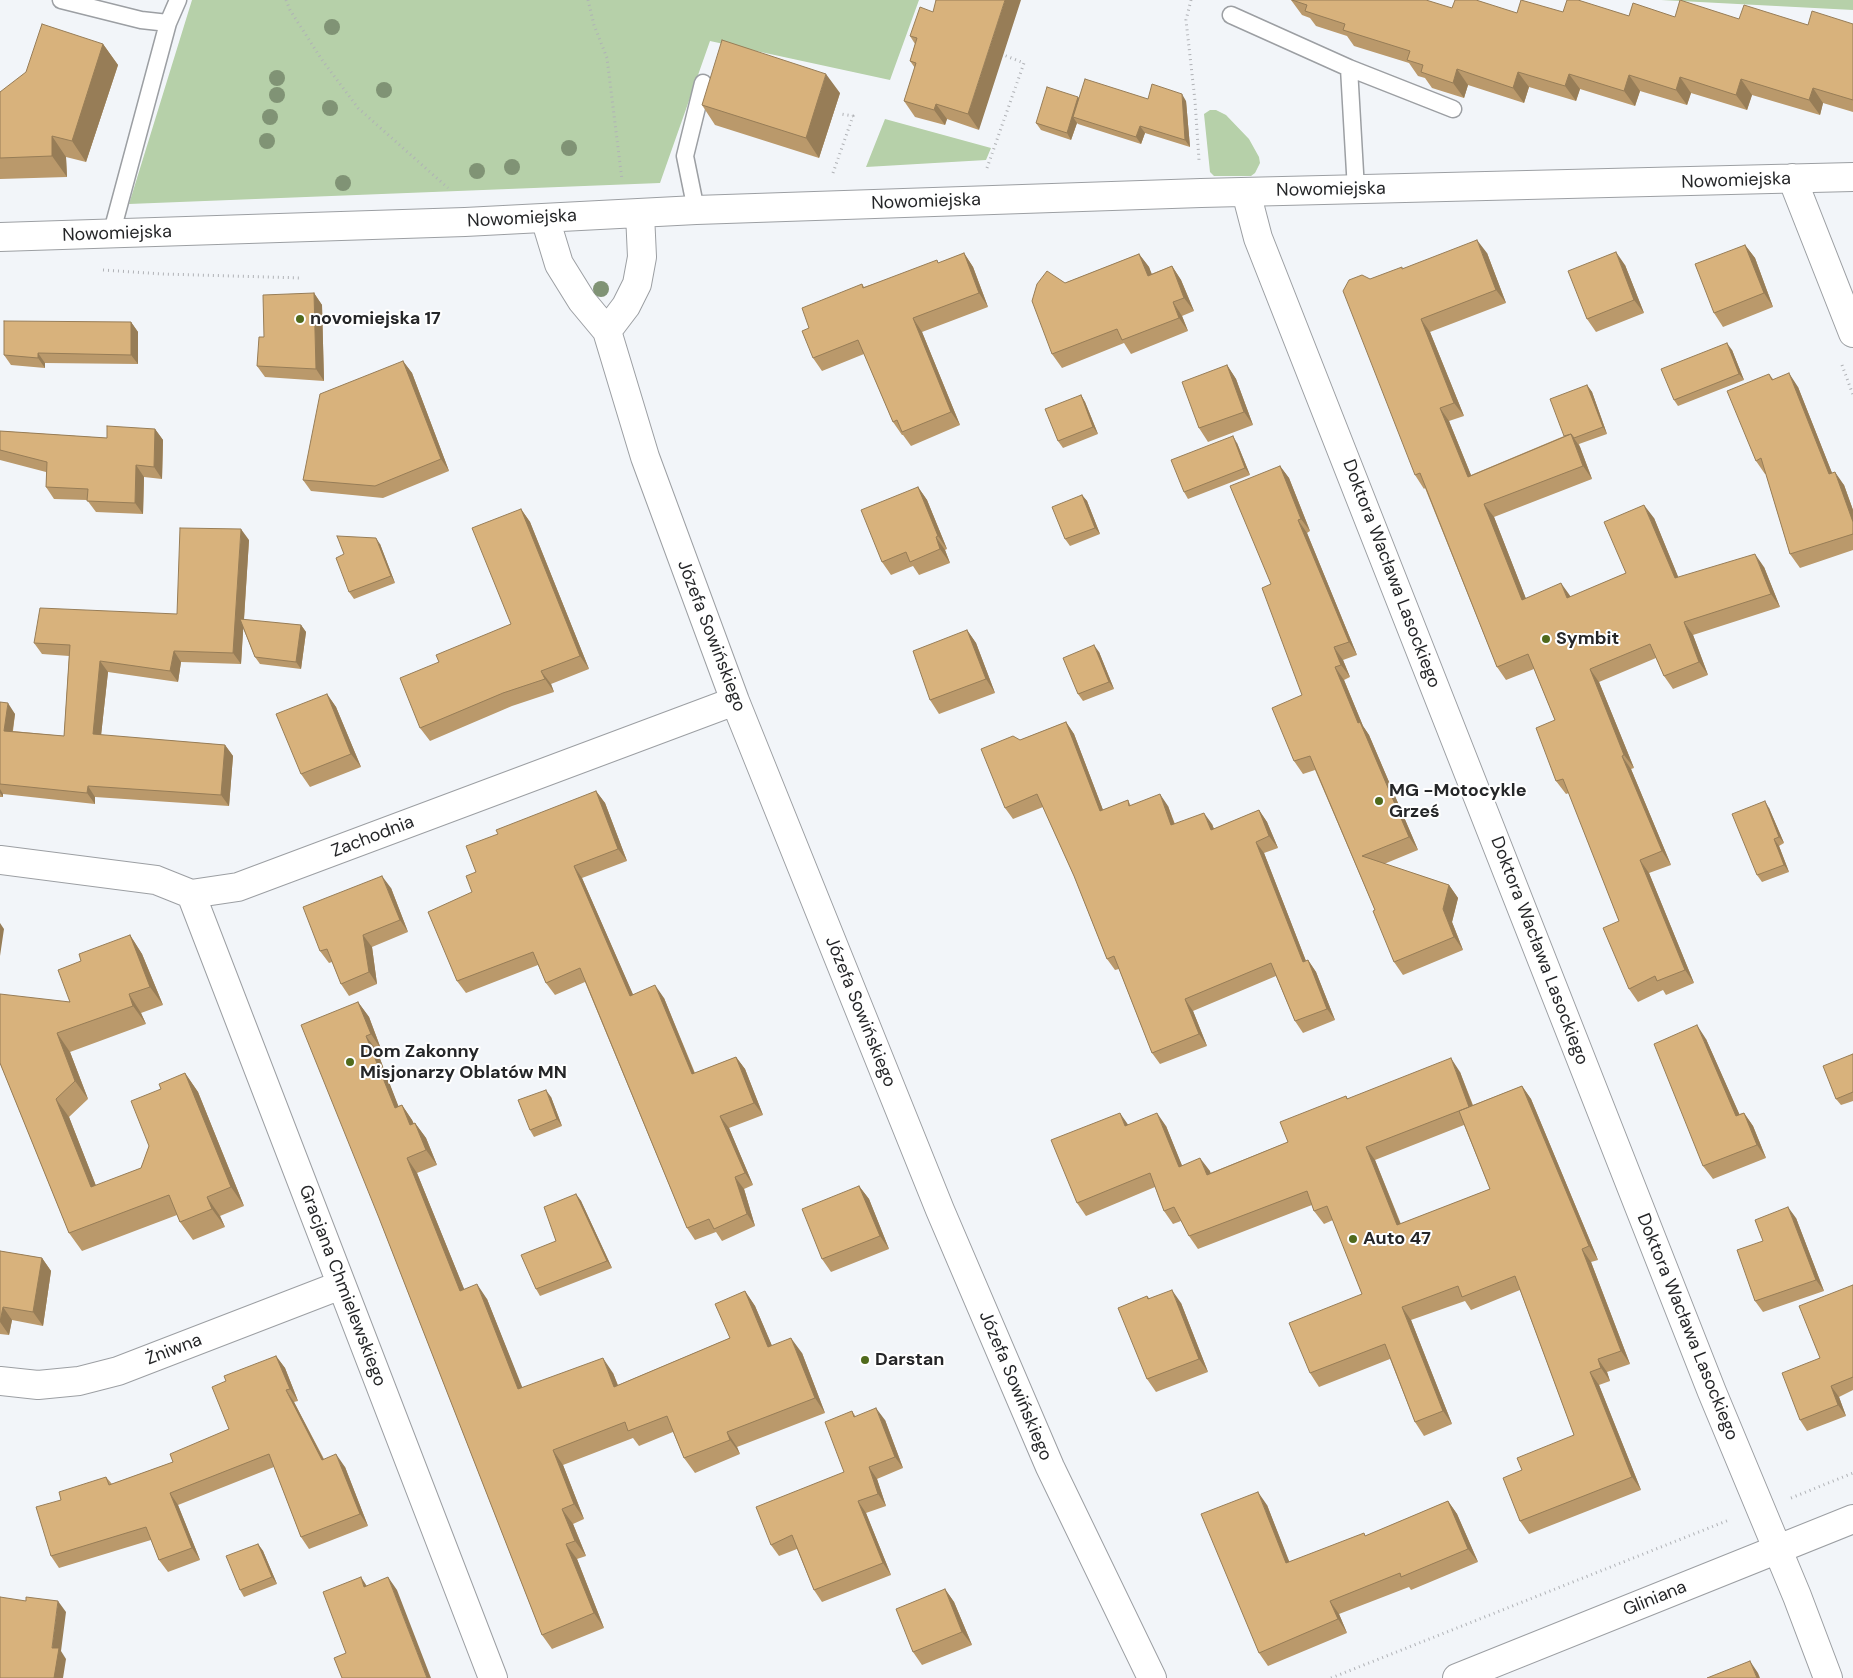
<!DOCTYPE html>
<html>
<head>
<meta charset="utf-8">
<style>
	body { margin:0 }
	canvas { display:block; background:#f2f5f9 }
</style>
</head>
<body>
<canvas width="1853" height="1678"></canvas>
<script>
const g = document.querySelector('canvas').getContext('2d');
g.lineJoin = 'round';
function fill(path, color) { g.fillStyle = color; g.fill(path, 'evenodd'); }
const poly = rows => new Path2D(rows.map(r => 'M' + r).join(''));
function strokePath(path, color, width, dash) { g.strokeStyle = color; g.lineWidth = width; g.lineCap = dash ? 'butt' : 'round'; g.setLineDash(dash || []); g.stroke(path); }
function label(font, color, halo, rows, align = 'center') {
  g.font = font + ' "DM Sans",sans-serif'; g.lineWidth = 4; g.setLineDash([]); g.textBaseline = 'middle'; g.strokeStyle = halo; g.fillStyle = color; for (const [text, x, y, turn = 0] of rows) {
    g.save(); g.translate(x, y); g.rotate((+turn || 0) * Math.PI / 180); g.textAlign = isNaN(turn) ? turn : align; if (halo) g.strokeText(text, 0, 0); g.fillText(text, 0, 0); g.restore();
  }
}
const green = poly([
	[192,0,919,0,890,80,710,41,660,183,129,204],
	[1661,0,1853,0,1853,10],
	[1210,110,1216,110,1226,115,1249,139,1259,157,1260,163,1255,173,1251,176,1214,176,1210,172,1204,114],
	[885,119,991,148,986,160,866,167]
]);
const path = poly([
	[286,0,290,10,322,60,358,108,448,188],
	[588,0,594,25,607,58,622,180],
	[1191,0,1186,20,1195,101,1199,160],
	[987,168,1024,63,1001,54],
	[833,173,853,116,841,114],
	[103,270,163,274,302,278],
	[1842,365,1853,395],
	[1791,1498,1853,1473],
	[1331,1678,1729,1520]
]);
const service = poly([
	[61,0,141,20,168,23],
	[1231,15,1349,68,1356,190],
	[1349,68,1453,109],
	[696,210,685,156,703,83],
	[111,235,168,23,178,0]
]);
const minor = poly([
	[1792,178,1853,333],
	[1246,192,1258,238,1712,1392,1797,1596,1828,1678],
	[545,218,559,264,582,301,607,331,645,457,735,701,940,1210,1050,1467,1152,1678],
	[0,237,465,222,696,210,1201,193,1853,177],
	[607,331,626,306,637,284,642,257,640,214],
	[0,860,156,880,191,894,238,887,735,701],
	[191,894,493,1678],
	[0,1381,38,1385,79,1381,118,1371,341,1285],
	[1457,1678,1853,1519]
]);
const trees = [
	[332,27],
	[277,78],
	[384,90],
	[277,95],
	[330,108],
	[270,117],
	[267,141],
	[569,148],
	[512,167],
	[477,171],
	[343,183],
	[601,289]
];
const wall = poly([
	[1291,0,1452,8,1517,13,1563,12,1629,16,1739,19,1808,25,1853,24,1853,112,1823,103,1820,115,1752,95,1747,110,1691,93,1687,105,1640,91,1635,106,1580,89,1576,101,1529,87,1524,103,1468,85,1464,98,1432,88,1425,78,1418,76,1409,63,1354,46,1347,36,1316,26,1310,18,1302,15],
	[933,12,979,130,947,119,945,125,915,117,904,101,915,68,910,61,915,44,910,36],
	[103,44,118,65,86,162,66,157,67,177,0,179,0,92],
	[840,93,819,158,715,125,702,105],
	[1078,97,1079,98,1186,101,1190,147,1145,133,1141,144,1078,124,1077,123,1071,140,1041,130,1036,123],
	[1745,245,1755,258,1773,307,1723,327,1714,313],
	[964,253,973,267,988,307,922,332,960,425,911,446,903,435,902,435,893,422,864,354,822,371,813,358,809,328,862,284,864,287,939,263],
	[1487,253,1506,303,1430,332,1464,416,1449,421,1471,475,1564,436,1587,385,1592,392,1607,434,1579,444,1580,447,1592,479,1494,517,1526,599,1571,597,1626,573,1654,518,1678,577,1764,567,1780,607,1693,635,1708,675,1673,689,1664,676,1656,658,1599,682,1634,768,1631,769,1671,865,1649,873,1694,983,1666,995,1663,990,1638,1002,1629,989,1619,921,1569,793,1566,794,1556,781,1555,720,1534,669,1506,680,1497,667,1425,488,1424,489,1415,475,1403,269],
	[1139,254,1149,267,1151,274,1172,266,1181,280,1194,311,1182,316,1188,331,1131,354,1124,343,1062,368,1052,354,1065,283],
	[1625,265,1644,313,1596,332,1587,319],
	[314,293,322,305,324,381,265,377,257,366,264,337],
	[131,322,138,332,138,364,45,363,45,368,11,365,4,355],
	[1732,350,1744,380,1678,406,1674,400],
	[403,361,412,373,449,471,383,498,311,491,303,480],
	[1227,365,1236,379,1253,425,1208,442,1199,428],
	[1769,374,1773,379,1798,387,1832,473,1844,485,1853,510,1853,550,1800,568,1790,554,1766,474,1765,474,1756,461],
	[1081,395,1085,402,1098,434,1063,448,1058,441],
	[155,429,163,440,162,479,144,477,143,514,96,512,87,500,54,499,46,487,46,472,0,460,0,431,107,438],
	[1237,443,1250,475,1188,499,1184,492],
	[1280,466,1289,478,1310,531,1307,533,1357,655,1343,660,1350,677,1344,680,1363,726,1369,735,1418,850,1384,864,1449,885,1458,898,1452,922,1463,950,1403,975,1394,962,1375,910,1315,770,1303,774,1294,761,1302,695,1271,584],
	[918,487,927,500,947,549,945,550,950,563,919,575,913,566,891,575,882,562],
	[1082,495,1087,501,1100,534,1070,546,1065,539],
	[521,509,530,522,589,669,551,684,554,692,512,706,430,741,420,728,439,662,511,624],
	[249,540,244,620,301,625,306,632,301,669,260,664,255,657,243,628,241,664,181,662,178,682,108,672,101,735,225,745,233,756,229,806,95,797,95,804,3,794,3,797,0,797,0,702,15,714,13,731,64,736,69,656,42,654,34,643,177,614],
	[380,544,395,583,354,599,349,592,344,554],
	[967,630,976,643,995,693,939,714,930,700],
	[1099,652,1114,689,1083,701,1078,694],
	[327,694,336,707,361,767,310,787,301,774],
	[1066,722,1074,734,1103,810,1128,800,1131,806,1168,806,1175,824,1212,824,1214,829,1259,810,1267,822,1278,848,1264,853,1306,961,1308,960,1316,972,1335,1020,1303,1033,1295,1021,1276,976,1193,1011,1207,1046,1160,1064,1152,1053,1119,969,1115,970,1107,959,1074,876,1043,807,1013,819,1005,808,1020,740],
	[596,791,605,803,627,861,582,878,633,995,664,998,695,1073,736,1057,745,1069,763,1115,729,1128,753,1185,744,1189,755,1226,722,1241,716,1232,695,1240,687,1228,585,982,555,995,546,983,538,965,466,993,457,981,476,872],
	[1769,808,1784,843,1779,846,1789,872,1762,882,1757,875],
	[391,888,408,932,372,947,377,984,349,996,341,984,332,962,329,963,320,951],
	[130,935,142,954,163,1005,141,1013,146,1024,70,1052,88,1099,69,1117,96,1186,141,1168,149,1146,161,1089,185,1073,198,1092,244,1206,220,1216,225,1227,193,1240,180,1222,177,1215,82,1251,69,1233,0,1063,70,1002,81,961],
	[358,1002,369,1017,381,1049,377,1051,398,1106,402,1105,412,1120,414,1124,415,1123,426,1138,437,1165,417,1173,464,1289,487,1299,522,1388,613,1373,618,1385,730,1338,745,1291,755,1306,772,1346,802,1353,825,1413,737,1447,740,1454,695,1473,684,1458,673,1432,639,1446,633,1438,563,1465,584,1519,573,1524,586,1556,577,1559,604,1628,552,1649,542,1635,379,1218],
	[1706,1039,1739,1114,1744,1113,1753,1126,1766,1158,1713,1179,1703,1166],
	[1853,1054,1853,1101,1841,1105,1836,1099],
	[1460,1072,1473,1105,1522,1086,1531,1099,1598,1260,1591,1262,1630,1364,1607,1372,1610,1381,1599,1385,1641,1490,1529,1534,1520,1521,1522,1470,1574,1435,1520,1290,1471,1310,1465,1301,1411,1320,1452,1424,1424,1436,1415,1422,1390,1359,1319,1387,1310,1373,1362,1294,1333,1220,1324,1224,1314,1211,1312,1205,1198,1249,1189,1236,1181,1221,1173,1224,1164,1211,1155,1187,1086,1216,1077,1203,1128,1125,1166,1126,1182,1166,1210,1171,1210,1173,1288,1142,1346,1096,1348,1099],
	[1464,1125,1490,1189,1401,1224,1375,1160],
	[551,1097,562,1126,534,1137,530,1130],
	[859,1186,869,1199,889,1249,831,1272,822,1259],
	[576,1194,581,1201,612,1268,540,1296,536,1289],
	[1796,1218,1824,1291,1763,1312,1755,1301,1763,1241],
	[0,1251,42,1258,51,1271,43,1326,12,1320,9,1335,0,1334],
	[1853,1285,1853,1390,1839,1397,1846,1416,1807,1431,1800,1420,1820,1358],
	[1147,1296,1149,1298,1181,1303,1208,1372,1156,1392,1147,1379],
	[276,1356,285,1368,298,1401,294,1402,324,1459,345,1467,368,1526,309,1549,301,1537,274,1467,178,1505,200,1560,168,1572,159,1560,151,1540,59,1568,51,1556,61,1500,106,1477,112,1484,173,1462,229,1429,226,1381],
	[852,1411,856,1417,885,1420,903,1468,877,1479,886,1506,866,1513,891,1575,822,1602,814,1590,797,1549,779,1556,771,1545,844,1472],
	[1448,1501,1457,1514,1478,1562,1411,1590,1409,1587,1339,1614,1347,1633,1268,1666,1259,1653,1267,1505,1289,1562,1366,1536],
	[258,1544,263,1551,277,1584,244,1597,240,1590],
	[945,1589,954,1602,972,1645,922,1665,913,1652]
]);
const shadedWall = poly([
	[1005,0,1021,0,979,130,968,114],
	[103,44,118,65,86,162,72,141],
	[1457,69,1468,85,1464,98,1453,83],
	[1518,72,1529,87,1524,103,1513,88],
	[826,74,840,93,819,158,806,138],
	[1569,74,1580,89,1576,101,1565,86],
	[1629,75,1640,91,1635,106,1624,91],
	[1680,77,1691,93,1687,105,1676,90],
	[1741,79,1752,95,1747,110,1736,95],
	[1813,88,1823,103,1820,115,1809,100],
	[1182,94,1186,101,1190,147,1185,140],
	[1078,97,1083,104,1073,117,1077,123,1071,140,1067,133],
	[936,104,947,119,945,125,934,110],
	[1140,126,1145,133,1141,144,1136,137],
	[52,136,66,157,67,177,52,156],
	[1477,240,1487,253,1506,303,1496,290],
	[1745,245,1755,258,1773,307,1764,293],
	[1616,252,1625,265,1644,313,1634,300],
	[964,253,973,267,988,307,979,293],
	[1139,254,1149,267,1158,289,1148,276],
	[1172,266,1181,280,1194,311,1184,298],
	[314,293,322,305,324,381,316,369],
	[1173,302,1182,316,1188,331,1179,318],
	[913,318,922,332,960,425,951,412],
	[1421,319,1430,332,1464,416,1454,403],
	[131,322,138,332,138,364,131,355],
	[1727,343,1732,350,1744,380,1739,374],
	[38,353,45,363,45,368,38,358],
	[403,361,412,373,449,471,441,459],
	[1227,365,1236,379,1253,425,1244,412],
	[1789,373,1798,387,1838,488,1829,474],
	[1587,385,1592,392,1607,434,1603,427],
	[1081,395,1085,402,1098,434,1093,427],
	[1440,408,1449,421,1477,490,1468,477],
	[155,429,163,440,162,479,154,467],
	[1571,434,1580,447,1592,479,1583,466],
	[1233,436,1237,443,1250,475,1245,468],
	[136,465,144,477,143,514,135,503],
	[1280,466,1289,478,1310,531,1301,519],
	[1835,472,1844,485,1853,510,1853,522],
	[918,487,927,500,947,549,938,536],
	[1082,495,1087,501,1100,534,1095,528],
	[1484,504,1494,517,1532,614,1522,600],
	[1644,505,1654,518,1684,591,1675,578],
	[521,509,530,522,589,669,580,656],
	[1298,520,1307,533,1357,655,1349,642],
	[241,529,249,540,241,664,233,653],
	[936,537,945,550,950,563,940,549],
	[376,538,380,544,395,583,391,576],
	[1755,554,1764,567,1780,607,1771,594],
	[1561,583,1571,597,1567,598],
	[1684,622,1693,635,1708,675,1699,662],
	[301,625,306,632,301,669,296,662],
	[967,630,976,643,995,693,986,679],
	[1094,645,1099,652,1114,689,1109,682],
	[1334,647,1343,660,1350,677,1341,665],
	[174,651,181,662,178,682,170,671],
	[100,661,108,672,100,745,93,734],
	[1335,667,1344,680,1363,726,1369,735,1418,850,1409,837,1358,723],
	[1590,669,1599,682,1634,768,1624,755],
	[541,671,551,684,554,692,545,679],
	[327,694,336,707,361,767,351,754],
	[8,703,15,714,11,741,4,731],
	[1066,722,1074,734,1108,823,1100,811],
	[225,745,233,756,229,806,221,795],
	[1622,756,1631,769,1671,865,1662,851],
	[88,786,95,797,95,804,87,793],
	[0,789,3,794,3,797,0,793],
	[596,791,605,803,627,861,618,849],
	[1160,794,1168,806,1179,837,1171,825],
	[1765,801,1769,808,1784,843,1779,837],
	[1259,810,1267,822,1278,848,1269,836],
	[1204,813,1212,824,1219,842,1211,830],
	[1774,839,1779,846,1789,872,1784,865],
	[1256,842,1264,853,1311,974,1303,962],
	[1640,860,1649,873,1694,983,1685,970],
	[574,866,582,878,639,1008,630,996],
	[382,876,391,888,408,932,400,920],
	[1449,885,1458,898,1452,922,1463,950,1454,937,1443,909],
	[0,923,4,929,0,956],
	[130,935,142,954,163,1005,150,987],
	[363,935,372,947,377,984,369,972],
	[1308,960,1316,972,1335,1020,1327,1009],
	[655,985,664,998,700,1087,692,1074],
	[129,994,141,1013,146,1024,133,1006],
	[1185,999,1193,1011,1207,1046,1199,1034],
	[358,1002,369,1017,381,1049,371,1034],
	[1697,1025,1706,1039,1746,1129,1736,1116],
	[57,1033,70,1052,88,1099,75,1081],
	[366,1036,377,1051,405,1123,395,1108],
	[736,1057,745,1069,763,1115,754,1103],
	[1451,1058,1460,1072,1478,1120,1469,1107],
	[185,1073,198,1092,244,1206,231,1187],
	[1522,1086,1531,1099,1598,1260,1589,1246],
	[546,1090,551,1097,562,1126,557,1119],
	[56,1099,69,1117,104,1206,91,1187],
	[402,1105,412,1120,421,1140,410,1125],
	[1120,1113,1129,1126,1125,1126],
	[1157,1113,1166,1126,1188,1180,1179,1167],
	[1744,1113,1753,1126,1766,1158,1757,1145],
	[720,1116,729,1128,753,1185,745,1173],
	[415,1123,426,1138,437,1165,426,1150],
	[1366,1147,1375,1160,1406,1238,1397,1225],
	[407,1158,417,1173,471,1306,460,1291],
	[1200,1158,1210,1171,1216,1188,1207,1175],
	[735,1177,744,1189,755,1226,747,1214],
	[859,1186,869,1199,889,1249,880,1236],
	[576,1194,581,1201,612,1268,607,1261],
	[207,1197,220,1216,225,1227,212,1209],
	[1788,1207,1796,1218,1824,1291,1816,1280],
	[1582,1249,1591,1262,1630,1364,1621,1351],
	[42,1258,51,1271,43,1326,33,1312],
	[477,1284,487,1299,529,1404,518,1389],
	[1172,1290,1181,1303,1208,1372,1199,1359],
	[745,1291,755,1306,779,1362,768,1347],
	[3,1307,12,1320,9,1335,0,1322],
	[1402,1307,1411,1320,1452,1424,1443,1411],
	[791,1338,802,1353,825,1413,815,1398],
	[276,1356,285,1368,298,1401,290,1389],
	[603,1358,613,1373,624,1402,614,1387],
	[1598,1359,1607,1372,1610,1381,1601,1368],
	[1590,1372,1599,1385,1641,1490,1632,1477],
	[1831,1386,1839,1397,1846,1416,1838,1405],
	[286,1390,294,1402,330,1472,322,1460],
	[876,1408,885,1420,903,1468,895,1457],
	[727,1432,737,1447,740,1454,730,1440],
	[553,1450,563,1465,584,1519,574,1504],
	[336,1454,345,1467,368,1526,360,1514],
	[869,1467,877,1479,886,1506,878,1494],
	[1258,1492,1267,1505,1295,1576,1286,1563],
	[170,1493,178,1505,200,1560,192,1548],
	[858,1501,866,1513,891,1575,883,1563],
	[1448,1501,1457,1514,1478,1562,1468,1549],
	[562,1509,573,1524,586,1556,575,1541],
	[258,1544,263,1551,277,1584,272,1577],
	[566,1544,577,1559,604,1628,594,1613],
	[361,1577,370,1591,364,1587],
	[388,1577,397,1590,431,1678,427,1678],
	[945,1589,954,1602,972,1645,962,1632],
	[58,1601,66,1612,61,1651,66,1659,63,1678,54,1678,52,1648],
	[1330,1601,1339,1614,1347,1633,1338,1619],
	[1750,1661,1758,1673,1760,1678,1757,1678]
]);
const building = poly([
	[936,0,1005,0,968,114,936,104,934,110,904,101,916,63,910,61,917,38,910,36,920,7,933,12,936,0],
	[1292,0,1426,0,1452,8,1455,0,1476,0,1517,13,1521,0,1563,12,1567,0,1578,0,1629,16,1633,3,1675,17,1680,0,1739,19,1744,5,1808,25,1812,11,1853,24,1853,100,1813,88,1809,100,1741,79,1736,95,1680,77,1676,90,1629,75,1624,91,1569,74,1565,86,1518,72,1513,88,1457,69,1453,83,1421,72,1423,65,1407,60,1410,51,1343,30,1345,24,1305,11,1307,5,1292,0],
	[42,24,103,44,72,141,52,136,52,156,0,158,0,92,26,72,42,24],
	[722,40,826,74,806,138,702,105,722,40],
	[1085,79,1148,99,1152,84,1182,94,1185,140,1140,126,1136,137,1073,117,1085,79],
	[1047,87,1078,97,1067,133,1036,123,1047,87],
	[1477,240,1496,290,1421,319,1454,403,1440,408,1468,477,1571,434,1583,466,1484,504,1522,600,1561,583,1567,598,1626,573,1604,522,1644,505,1675,578,1755,554,1771,594,1684,622,1699,662,1664,676,1650,644,1590,669,1624,755,1622,756,1662,851,1640,860,1685,970,1657,981,1655,976,1629,989,1603,928,1619,921,1563,779,1556,781,1536,728,1555,720,1528,654,1497,667,1420,473,1415,475,1343,291,1349,280,1362,275,1370,279,1402,267,1402,269,1477,240],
	[1745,245,1764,293,1714,313,1695,264,1745,245],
	[1616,252,1634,300,1587,319,1568,271,1616,252],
	[964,253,979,293,913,318,951,412,902,432,897,420,893,422,858,340,813,358,802,331,809,328,802,308,862,284,863,288,937,260,938,263,964,253],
	[1139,254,1148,276,1172,266,1184,298,1173,302,1179,318,1122,340,1117,329,1052,354,1032,301,1037,284,1047,271,1065,283,1139,254],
	[314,293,316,369,257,366,259,337,264,337,263,295,314,293],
	[4,321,131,322,131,355,38,353,38,358,4,355,4,321],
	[1727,343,1739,374,1674,400,1661,369,1727,343],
	[403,361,441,459,375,486,303,480,320,394,403,361],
	[1227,365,1244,412,1199,428,1182,382,1227,365],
	[1789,373,1829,474,1835,472,1853,522,1853,534,1790,554,1761,458,1756,461,1727,391,1769,374,1772,380,1789,373],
	[1587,385,1603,427,1574,438,1571,434,1564,436,1550,399,1587,385],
	[1081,395,1093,427,1058,441,1045,409,1081,395],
	[107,426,155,429,154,467,136,465,135,503,87,501,88,489,46,487,47,462,0,450,0,431,107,438,107,426],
	[1233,436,1245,468,1184,492,1171,460,1233,436],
	[1280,466,1301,519,1298,520,1349,642,1334,647,1341,665,1335,667,1358,723,1360,722,1409,837,1362,856,1449,885,1443,909,1454,937,1394,962,1373,911,1375,910,1310,756,1294,761,1272,708,1302,695,1262,588,1271,584,1230,486,1280,466],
	[918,487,938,536,936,537,940,549,910,562,906,552,882,562,861,510,918,487],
	[1082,495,1095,528,1065,539,1052,507,1082,495],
	[521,509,580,656,541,671,545,679,503,693,420,728,400,678,439,662,436,655,511,624,472,528,521,509],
	[180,528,241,529,233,653,174,651,170,671,100,661,93,734,225,745,221,795,88,786,87,793,0,784,0,702,8,703,4,731,64,736,70,645,34,643,40,608,177,614,180,528],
	[337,536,376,538,391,576,349,592,336,558,344,554,337,536],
	[240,619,301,625,296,662,255,657,240,619],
	[967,630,986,679,930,700,913,651,967,630],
	[1094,645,1109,682,1078,694,1063,658,1094,645],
	[327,694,351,754,301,774,276,714,327,694],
	[1066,722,1100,811,1128,800,1129,806,1160,794,1171,825,1204,813,1211,830,1259,810,1269,836,1256,842,1303,962,1308,960,1327,1009,1295,1021,1271,963,1185,999,1199,1034,1152,1053,1114,956,1107,959,1074,876,1037,794,1005,808,981,749,1013,736,1020,740,1066,722],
	[596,791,618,849,574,866,630,996,655,985,692,1074,736,1057,754,1103,720,1116,745,1173,735,1177,747,1214,714,1229,709,1219,687,1228,580,968,546,983,533,952,457,981,428,912,472,892,466,876,476,872,466,846,498,834,496,830,596,791],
	[1765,801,1779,837,1774,839,1784,865,1757,875,1732,814,1765,801],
	[382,876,400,920,363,935,369,972,341,984,327,949,320,951,303,907,382,876],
	[130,935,150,987,129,994,133,1006,57,1033,75,1081,56,1099,91,1187,141,1168,149,1146,131,1101,161,1089,159,1084,185,1073,231,1187,207,1197,212,1209,180,1222,169,1195,69,1233,0,1063,0,994,70,1002,58,970,81,961,79,954,130,935],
	[358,1002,371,1034,366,1036,395,1108,402,1105,410,1125,415,1123,426,1150,407,1158,460,1291,477,1284,518,1389,603,1358,614,1387,730,1338,715,1304,745,1291,768,1347,791,1338,815,1398,727,1432,730,1440,684,1458,667,1416,628,1431,625,1422,553,1450,574,1504,562,1509,575,1541,566,1544,594,1613,542,1635,379,1218,301,1025,358,1002],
	[1697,1025,1736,1116,1744,1113,1757,1145,1703,1166,1654,1044,1697,1025],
	[1853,1054,1853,1092,1836,1099,1823,1066,1853,1054],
	[1451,1058,1469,1107,1366,1147,1397,1225,1490,1189,1459,1111,1522,1086,1589,1246,1582,1249,1621,1351,1598,1359,1601,1368,1590,1372,1632,1477,1520,1521,1503,1478,1522,1470,1517,1458,1574,1435,1515,1276,1462,1297,1458,1286,1402,1307,1443,1411,1415,1422,1385,1344,1310,1373,1289,1323,1362,1294,1327,1206,1314,1211,1307,1191,1189,1236,1174,1207,1164,1211,1150,1173,1077,1203,1051,1140,1120,1113,1125,1126,1157,1113,1179,1167,1200,1158,1207,1175,1288,1142,1280,1122,1346,1096,1347,1099,1451,1058],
	[546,1090,557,1119,530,1130,518,1100,546,1090],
	[859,1186,880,1236,822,1259,802,1209,859,1186],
	[576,1194,607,1261,536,1289,521,1255,556,1241,544,1207,576,1194],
	[1788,1207,1816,1280,1755,1301,1737,1250,1763,1241,1755,1220,1788,1207],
	[0,1251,42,1258,33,1312,3,1307,0,1322,0,1251],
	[1853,1285,1853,1377,1831,1386,1838,1405,1800,1420,1782,1373,1820,1358,1799,1306,1853,1285],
	[1172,1290,1199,1359,1147,1379,1118,1308,1147,1296,1148,1299,1172,1290],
	[276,1356,290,1389,286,1390,322,1460,336,1454,360,1514,301,1537,269,1454,170,1493,192,1548,159,1560,146,1527,51,1556,36,1507,61,1500,59,1492,106,1477,109,1485,173,1462,170,1454,229,1429,212,1387,226,1381,224,1376,276,1356],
	[876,1408,895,1457,869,1467,878,1494,858,1501,883,1563,814,1590,792,1535,771,1545,756,1507,844,1472,825,1422,852,1411,854,1417,876,1408],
	[1258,1492,1286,1563,1364,1533,1365,1536,1448,1501,1468,1549,1401,1577,1400,1573,1330,1601,1338,1619,1259,1653,1201,1514,1258,1492],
	[258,1544,272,1577,240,1590,226,1556,258,1544],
	[361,1577,364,1587,388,1577,427,1678,342,1678,334,1658,346,1653,323,1592,361,1577],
	[945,1589,962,1632,913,1652,896,1609,945,1589],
	[0,1597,26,1601,26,1597,58,1601,52,1648,59,1648,54,1678,0,1678,0,1597],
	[1750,1661,1757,1678,1707,1678,1750,1661]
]);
const markers = [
	[300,319,5,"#506a1c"],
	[1546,639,5,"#506a1c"],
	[1379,801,5,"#506a1c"],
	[350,1062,5,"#506a1c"],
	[1353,1239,5,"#506a1c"],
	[865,1360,5,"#506a1c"]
];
const streetNames = [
	["Nowomiejska",1736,181,-2],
	["Nowomiejska",1331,190,-1],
	["Nowomiejska",926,202,-2],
	["Nowomiejska",522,219,-3],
	["Nowomiejska",117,234,-2],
	["Doktora Wacława Lasockiego",1391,574,69],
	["Józefa Sowińskiego",711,636,69],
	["Zachodnia",373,837,-21],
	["Doktora Wacława Lasockiego",1539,951,69],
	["Józefa Sowińskiego",860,1012,68],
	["Gracjana Chmielewskiego",342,1286,69],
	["Doktora Wacława Lasockiego",1687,1327,68],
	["Żniwna",174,1350,-21],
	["Józefa Sowińskiego",1015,1386,67],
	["Gliniana",1655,1599,-22]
];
const poiNames = [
	["novomiejska 17",310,319],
	["Symbit",1556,639],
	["MG -Motocykle",1389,791],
	["Grześ",1389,812],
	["Dom Zakonny",360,1052],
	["Misjonarzy Oblatów MN",360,1073],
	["Auto 47",1363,1239],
	["Darstan",875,1360]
];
fill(green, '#b6d0a9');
strokePath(service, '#9c9fa3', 19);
strokePath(minor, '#9c9fa3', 30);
strokePath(path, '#b0b2b6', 3, [1, 4]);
strokePath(service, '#fff', 16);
strokePath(minor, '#fff', 28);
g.fillStyle = '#809375';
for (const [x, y] of trees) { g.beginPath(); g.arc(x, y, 8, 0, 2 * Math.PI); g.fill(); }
fill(wall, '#ba996b');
fill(shadedWall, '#977d57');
fill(building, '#d8b27c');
strokePath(building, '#977d57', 1);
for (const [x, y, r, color] of markers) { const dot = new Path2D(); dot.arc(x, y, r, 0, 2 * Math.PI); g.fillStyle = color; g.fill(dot); strokePath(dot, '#fff', 2); }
label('18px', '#252628', '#fff', streetNames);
label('bold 18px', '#252628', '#fff', poiNames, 'left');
</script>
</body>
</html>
